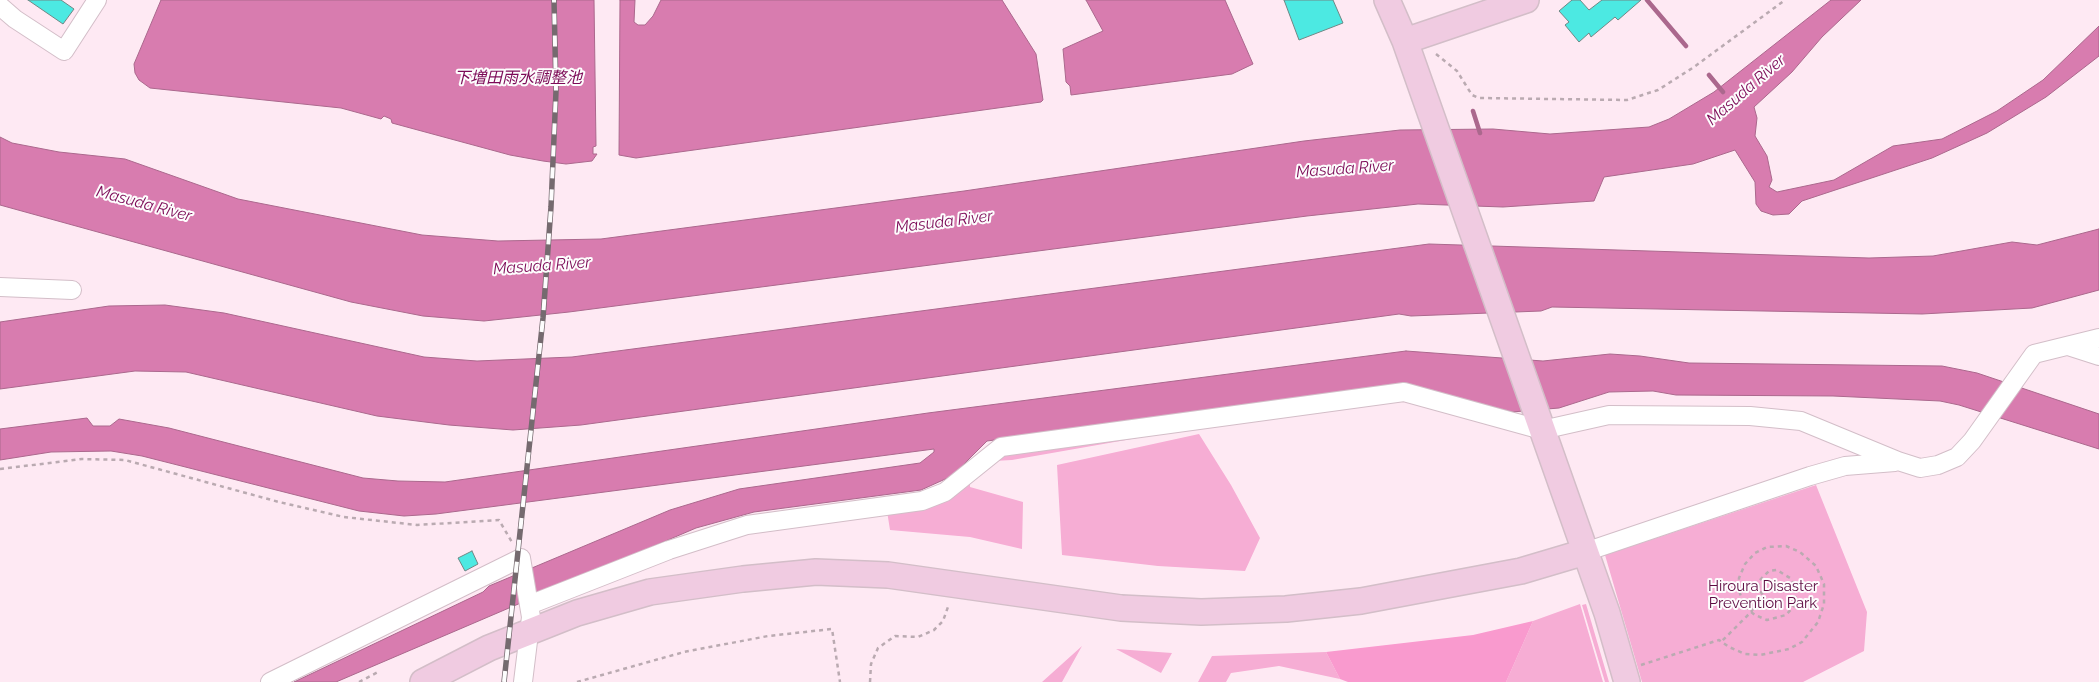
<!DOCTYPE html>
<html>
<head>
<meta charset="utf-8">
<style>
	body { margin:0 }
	canvas { display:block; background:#fee9f3 }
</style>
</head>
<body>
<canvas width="2099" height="682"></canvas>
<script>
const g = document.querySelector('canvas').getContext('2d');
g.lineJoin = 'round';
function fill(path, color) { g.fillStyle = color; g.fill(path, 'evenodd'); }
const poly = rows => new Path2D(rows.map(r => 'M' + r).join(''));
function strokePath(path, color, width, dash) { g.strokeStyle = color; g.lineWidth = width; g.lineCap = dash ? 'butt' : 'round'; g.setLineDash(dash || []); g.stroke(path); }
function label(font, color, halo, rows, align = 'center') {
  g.font = font + ' Raleway,"Noto Sans JP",sans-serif'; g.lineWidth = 4; g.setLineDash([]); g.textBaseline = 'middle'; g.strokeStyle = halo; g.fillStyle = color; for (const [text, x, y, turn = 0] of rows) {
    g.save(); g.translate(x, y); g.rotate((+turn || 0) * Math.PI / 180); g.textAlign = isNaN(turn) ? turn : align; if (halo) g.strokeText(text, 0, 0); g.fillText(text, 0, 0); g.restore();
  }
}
const green = poly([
	[1200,427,1012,460,993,461,1001,453],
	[1199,434,1231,485,1260,538,1245,571,1158,566,1062,555,1057,465],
	[970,484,970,487,1023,502,1022,549,970,537,890,530,887,511,949,499],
	[1816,485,1867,612,1864,651,1803,682,1642,682,1605,555],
	[1580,604,1603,682,1506,682,1533,621],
	[1586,604,1609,682,1605,682,1582,605],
	[1082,646,1062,682,1042,682],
	[1116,649,1172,653,1161,673],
	[1326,652,1340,679,1279,666,1231,673,1226,682,1198,682,1212,656]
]);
const forest = poly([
	[1533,621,1506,682,1348,682,1340,679,1326,652,1473,635]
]);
const water = poly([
	[161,0,594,0,596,146,593,147,593,154,597,154,592,161,566,164,543,161,510,155,392,123,391,119,384,116,381,119,341,108,150,88,139,80,135,73,134,64,161,0],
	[620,0,635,0,634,22,638,25,645,25,653,16,661,0,1002,0,1036,54,1043,100,1041,102,636,158,619,155,620,0],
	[1086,0,1225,0,1253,64,1232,74,1071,95,1070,86,1066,82,1063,49,1103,31,1086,0],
	[1831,0,1861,0,1822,37,1792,72,1754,107,1757,118,1755,136,1767,156,1772,180,1769,187,1777,192,1834,180,1893,146,1942,139,1997,111,2043,80,2099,26,2099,56,2046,97,1987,133,1932,158,1802,201,1789,214,1773,215,1761,211,1756,204,1755,182,1735,150,1693,164,1604,177,1594,201,1503,207,1418,204,1307,216,569,312,484,321,423,316,351,302,0,205,0,137,12,143,59,152,125,159,238,199,422,235,498,241,601,239,964,191,1304,141,1400,130,1493,129,1550,134,1649,127,1669,119,1714,92,1831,0],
	[2099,229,2099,290,2032,308,1922,314,1552,307,1541,311,1411,316,1399,314,581,425,513,430,449,425,377,416,186,372,135,371,0,389,0,322,109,306,165,305,224,313,424,357,477,361,572,357,1429,244,1869,258,1933,256,2012,242,2037,245,2099,229],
	[1406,351,1543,361,1610,354,1640,356,1689,363,1942,366,1977,373,2099,414,2099,449,1959,405,1940,401,1833,396,1676,395,1653,391,1609,392,1559,408,1512,412,1409,385,987,441,952,476,921,490,754,512,696,528,336,682,294,682,483,592,489,586,670,510,739,489,920,463,934,452,934,449,436,514,404,516,359,511,142,456,111,451,51,452,0,460,0,429,87,418,93,426,110,426,119,419,169,428,363,478,398,481,445,482,928,413,1406,351]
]);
const stream = poly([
	[1647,0,1686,46],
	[1709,75,1723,92],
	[1473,111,1480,133]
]);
const building = poly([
	[28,0,61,0,74,9,63,24,28,0],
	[1284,0,1333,0,1343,23,1299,40,1284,0],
	[1572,0,1580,0,1589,10,1602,0,1641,0,1618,20,1615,17,1591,37,1589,33,1579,42,1565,25,1569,22,1559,11,1572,0],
	[472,551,478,564,465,571,458,558,472,551]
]);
const path = poly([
	[1436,54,1457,71,1472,95,1479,98,1627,100,1658,90,1694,67,1785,0],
	[0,469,82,459,125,460,279,502,344,517,417,525,499,520,513,544],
	[1641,665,1719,640,1729,647,1745,654,1760,655,1789,649,1802,642,1818,622,1824,604,1824,584,1816,566,1800,552,1786,546,1767,547,1755,553,1745,564,1739,578,1739,591,1744,604,1751,612,1755,615,1767,620,1786,615,1796,604,1795,586,1790,578,1777,570,1769,571,1759,581,1759,590,1765,597,1753,609,1751,612,1722,641],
	[359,682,378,672],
	[577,682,684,652,768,636,832,629,840,682],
	[870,682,871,664,878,648,895,636,918,637,934,630,943,621,949,604]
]);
const street = poly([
	[0,6,15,19,64,51,97,0],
	[0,287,72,290],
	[2071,347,2099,356],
	[1585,552,1810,476,1845,466,1895,462],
	[529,605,669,550,747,525,922,501,945,492,1001,447,1404,392,1542,430,1609,415,1750,416,1801,421,1898,461,1920,468,1938,465,1957,457,1972,441,2034,354,2099,338],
	[270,682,521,558,531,617,523,682]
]);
const secondary = poly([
	[1387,0,1405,41,1607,613,1627,682],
	[1405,41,1526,0],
	[423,682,489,648,577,613,650,592,743,579,816,572,888,575,1121,608,1201,612,1286,609,1361,601,1521,571,1585,552]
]);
const rail = poly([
	[504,682,543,318,551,207,556,91,554,0]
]);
const parkNames = [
	["Hiroura Disaster",1763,586],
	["Prevention Park",1763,603]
];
const waterNames = [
	["下増田雨水調整池",518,78],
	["Masuda River",1746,90,-41],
	["Masuda River",1345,169,-4],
	["Masuda River",144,204,15],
	["Masuda River",944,222,-7],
	["Masuda River",542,266,-4]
];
fill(green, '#f6add4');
fill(forest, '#f99ace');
fill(water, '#d87caf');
strokePath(water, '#ab688d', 1);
strokePath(stream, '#ab688d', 4.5);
fill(building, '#4ce9e2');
strokePath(building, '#708785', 1);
strokePath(street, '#d3bec8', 20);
strokePath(secondary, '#d3bec8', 28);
strokePath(path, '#baaab1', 2.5, [4, 4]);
strokePath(street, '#fff', 18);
strokePath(secondary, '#f0cbe1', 25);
strokePath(rail, '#756a6f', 5.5);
strokePath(rail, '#fdfdfd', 4, [11]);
label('15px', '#5e0b42', '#fdfdfd', parkNames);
label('italic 16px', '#7c0a57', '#fdfdfd', waterNames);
</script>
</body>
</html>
